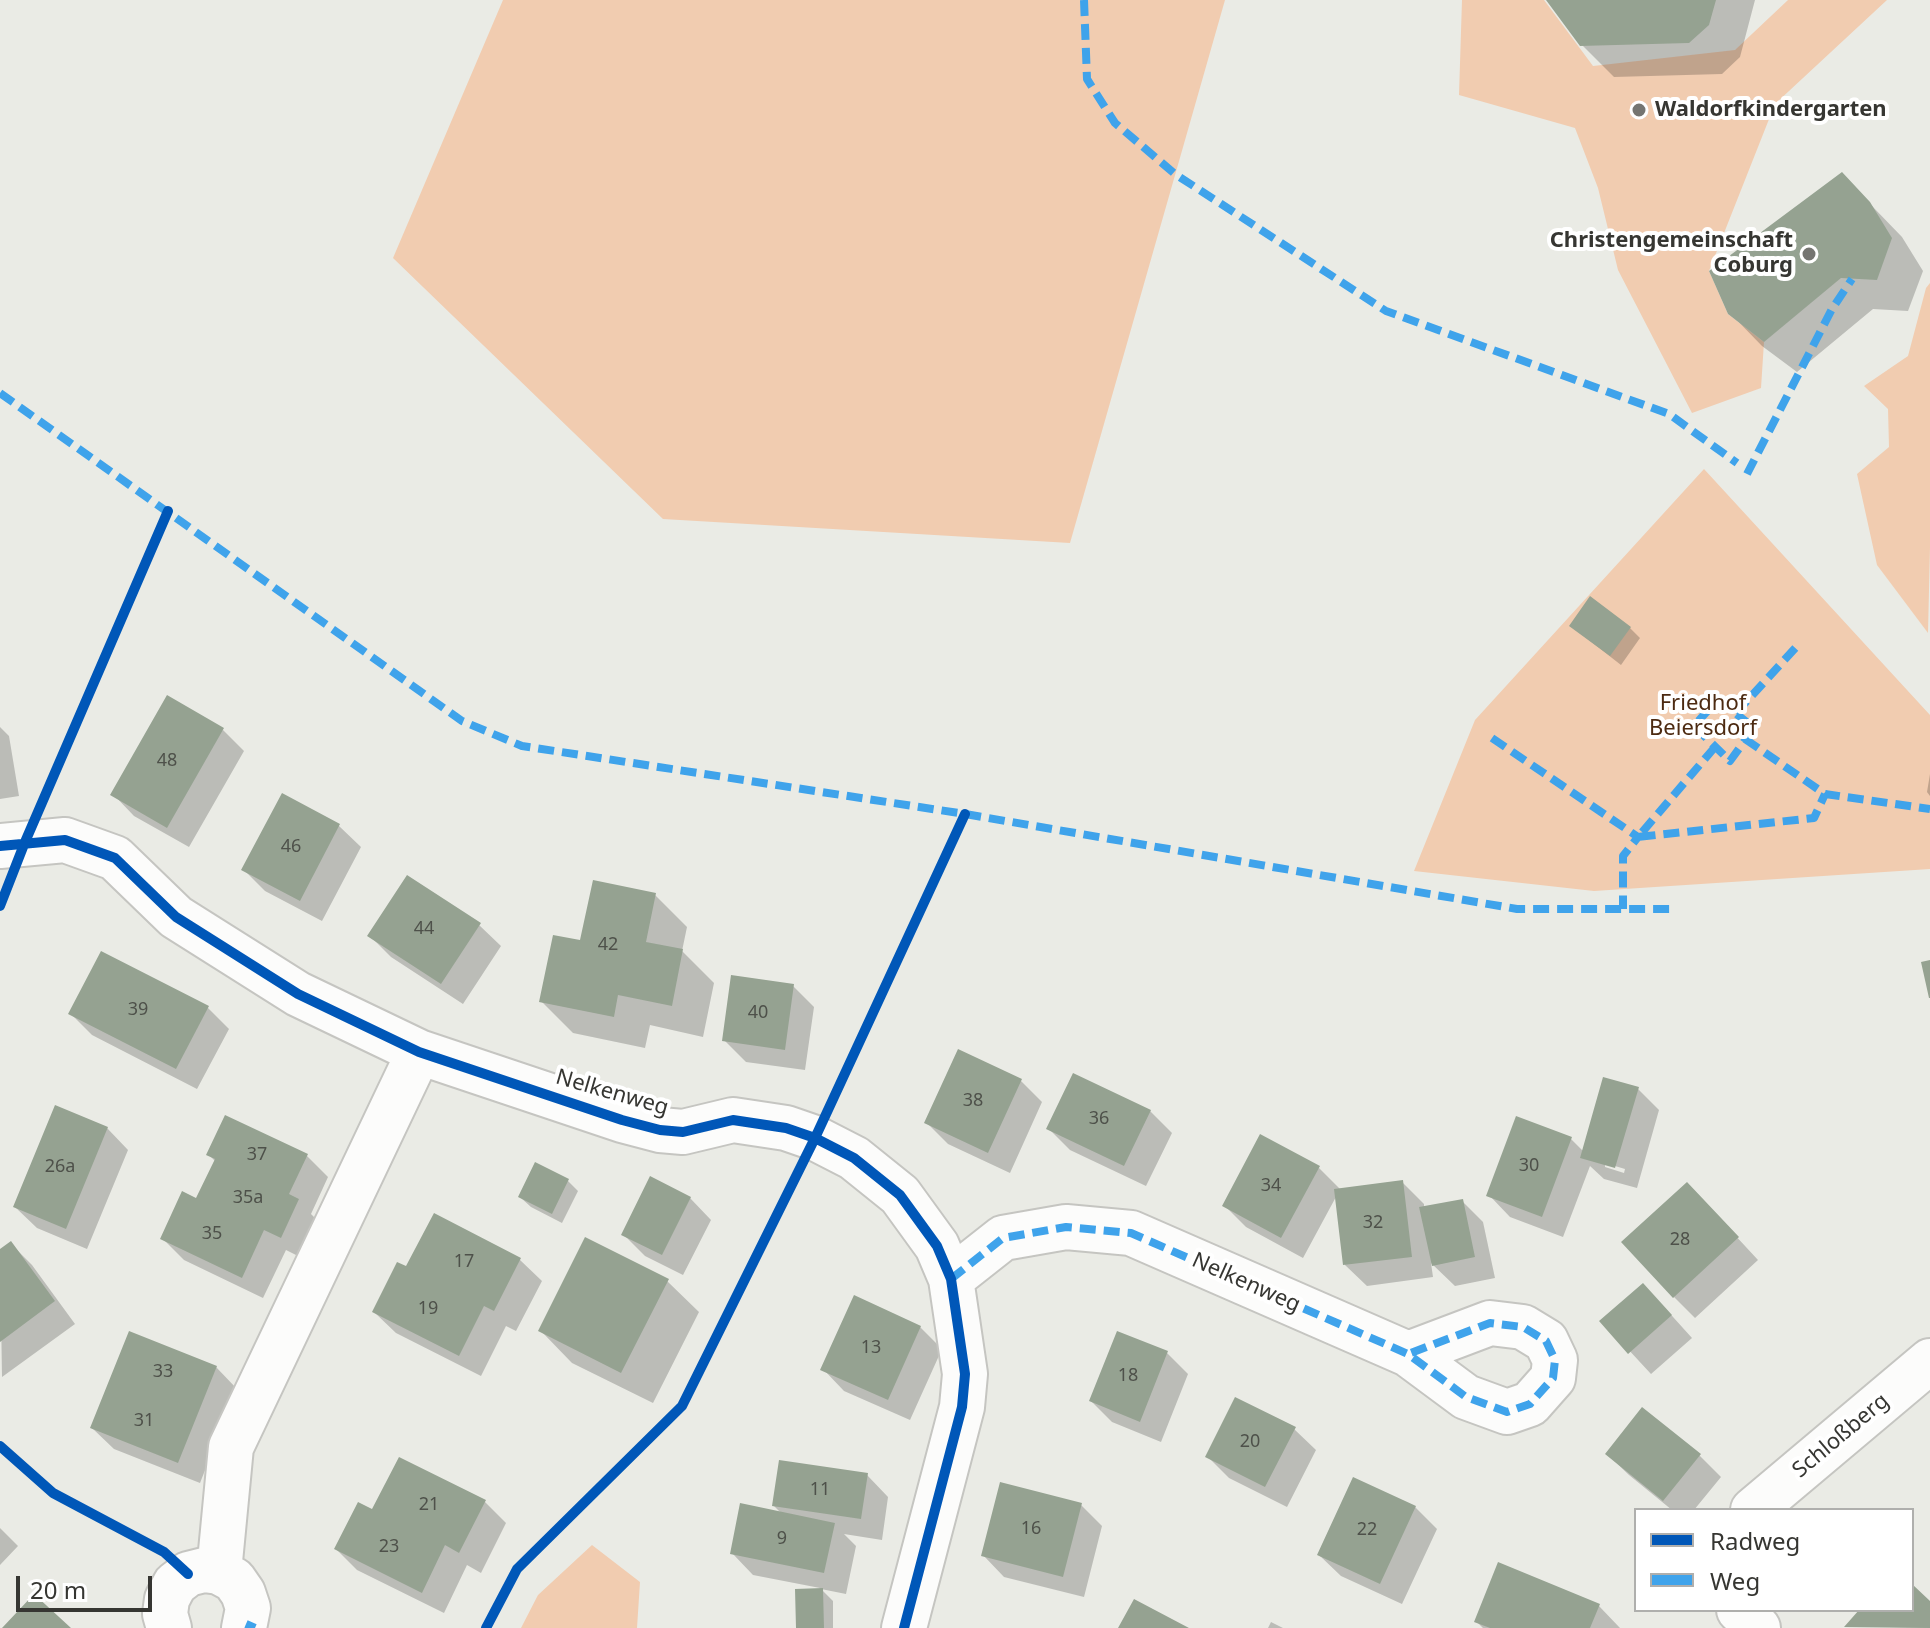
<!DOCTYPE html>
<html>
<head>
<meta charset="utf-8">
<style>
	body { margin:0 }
	#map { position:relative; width:1930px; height:1628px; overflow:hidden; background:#eaebe5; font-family:"Noto Sans",sans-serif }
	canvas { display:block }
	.legend { position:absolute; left:1634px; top:1508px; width:280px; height:104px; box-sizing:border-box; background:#fff; border:2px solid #afafad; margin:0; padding:10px 14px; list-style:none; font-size:24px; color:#363632 }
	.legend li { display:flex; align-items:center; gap:16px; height:40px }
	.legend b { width:40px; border:2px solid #afafad }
	.scale { position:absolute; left:16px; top:1576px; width:136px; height:36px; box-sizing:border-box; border:4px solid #363632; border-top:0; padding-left:10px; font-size:24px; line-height:28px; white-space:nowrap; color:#363632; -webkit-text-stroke:6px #fff; paint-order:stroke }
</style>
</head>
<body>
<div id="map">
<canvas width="1930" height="1628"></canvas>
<ul class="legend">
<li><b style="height:10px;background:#0057b8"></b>Radweg</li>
<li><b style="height:10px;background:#3fa3eb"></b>Weg</li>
</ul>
<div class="scale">20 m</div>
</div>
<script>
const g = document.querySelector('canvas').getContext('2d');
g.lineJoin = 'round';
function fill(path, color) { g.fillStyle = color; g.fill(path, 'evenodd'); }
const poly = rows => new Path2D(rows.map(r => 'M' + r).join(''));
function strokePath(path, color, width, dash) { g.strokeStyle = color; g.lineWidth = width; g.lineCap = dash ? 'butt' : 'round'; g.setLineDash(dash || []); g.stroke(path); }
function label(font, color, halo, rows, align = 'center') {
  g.font = font + ' "Noto Sans",sans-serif'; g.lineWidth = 8; g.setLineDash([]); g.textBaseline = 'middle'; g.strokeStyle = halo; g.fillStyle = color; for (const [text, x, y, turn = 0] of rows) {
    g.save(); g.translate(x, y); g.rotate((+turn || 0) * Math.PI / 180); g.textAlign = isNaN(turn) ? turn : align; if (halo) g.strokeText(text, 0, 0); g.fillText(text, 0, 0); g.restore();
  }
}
const green = poly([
	[503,0,1225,0,1070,543,663,519,393,258],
	[1462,0,1544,0,1593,66,1735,50,1788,0,1887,0,1775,104,1709,271,1728,314,1764,342,1761,388,1692,413,1618,270,1598,188,1575,128,1459,95],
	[1930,283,1930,547,1928,633,1877,565,1857,474,1889,447,1888,409,1864,386,1908,356,1926,288],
	[1704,469,1930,715,1930,869,1594,891,1414,871,1475,720],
	[592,1545,640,1582,637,1628,521,1628,538,1595]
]);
const shadow = poly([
	[1549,0,1755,0,1740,57,1722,74,1614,77,1582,45],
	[1842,175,1902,237,1923,271,1908,311,1873,309,1797,372,1762,346,1730,313],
	[1571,626,1630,628,1640,638,1621,665],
	[0,727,9,736,19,796,0,799],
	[223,730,244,751,189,847,134,816,113,794],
	[1930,774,1930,796,1927,792],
	[283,796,339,826,361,847,322,921,265,891,244,870],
	[655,895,687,927,682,951,714,983,703,1037,650,1025,645,1048,573,1033,541,1001,581,942],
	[479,925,501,946,463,1004,391,957,370,936],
	[793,986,814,1007,805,1070,746,1062,724,1040],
	[207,1007,229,1029,197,1089,92,1035,71,1014],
	[1021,1081,1042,1102,1010,1173,948,1144,927,1123],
	[1638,1089,1659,1110,1637,1188,1604,1179,1590,1166,1563,1237,1510,1217,1489,1195,1571,1139,1584,1152],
	[1605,1163,1625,1169,1624,1173,1605,1167],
	[1150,1111,1172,1133,1146,1186,1070,1150,1049,1129],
	[107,1128,128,1150,87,1249,37,1228,15,1207],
	[209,1155,307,1156,328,1177,311,1214,319,1222,302,1258,286,1250,263,1298,184,1260,162,1238,197,1201,216,1162],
	[1319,1168,1341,1190,1402,1182,1424,1204,1424,1208,1462,1201,1483,1222,1495,1278,1455,1286,1431,1263,1433,1277,1367,1286,1345,1265,1337,1195,1303,1258,1246,1227,1224,1205],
	[568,1181,578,1191,562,1223,531,1207,520,1197],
	[690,1198,711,1220,683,1275,645,1256,624,1235],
	[1708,1206,1758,1260,1695,1318,1674,1297],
	[434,1216,520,1260,542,1281,516,1331,506,1326,481,1376,396,1333,374,1312,407,1269],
	[11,1244,32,1265,75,1324,2,1377,0,1252],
	[667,1281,699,1312,653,1403,572,1363,541,1331],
	[1664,1307,1692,1338,1651,1374,1602,1321],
	[920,1327,942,1349,910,1420,844,1391,823,1369],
	[1167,1353,1188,1374,1161,1442,1112,1422,1091,1401],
	[216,1367,237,1389,200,1483,114,1449,92,1428],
	[1642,1410,1700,1456,1721,1477,1694,1510,1672,1510,1629,1475,1607,1454],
	[1294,1429,1316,1450,1287,1507,1229,1478,1208,1457],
	[867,1475,888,1497,882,1540,844,1534,856,1546,846,1594,821,1589,833,1601,833,1628,798,1628,820,1588,753,1575,732,1553,782,1514,774,1506],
	[485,1502,506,1523,481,1573,467,1565,444,1613,357,1570,336,1549,373,1512],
	[1081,1505,1102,1526,1084,1597,1004,1577,983,1555],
	[1415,1507,1437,1529,1402,1604,1341,1576,1319,1555],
	[0,1528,18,1546,0,1565],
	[1912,1587,1930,1604,1930,1628,1846,1626,1862,1610,1912,1610],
	[1599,1606,1620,1628,1483,1628,1476,1621],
	[1271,1622,1283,1628,1268,1628]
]);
const building = poly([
	[1546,0,1716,0,1709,25,1689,43,1580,46],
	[1842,172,1870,202,1892,238,1877,280,1841,278,1764,342,1728,314,1709,271],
	[1590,596,1631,627,1610,656,1569,626],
	[167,695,224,728,167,828,110,795],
	[282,793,340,824,300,901,241,870],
	[407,875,481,923,441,984,367,936],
	[593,880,656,893,646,942,683,949,672,1006,618,995,614,1017,539,1002,553,935,580,940],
	[101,951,209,1006,176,1069,68,1014],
	[1930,960,1930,998,1929,998,1921,962],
	[731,975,794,984,785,1050,722,1041],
	[958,1049,1022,1079,988,1153,924,1123],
	[1073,1073,1151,1110,1124,1166,1046,1129],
	[1603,1077,1639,1087,1615,1168,1580,1158],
	[55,1105,108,1127,66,1229,13,1207],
	[225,1115,308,1154,289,1194,299,1199,281,1238,264,1230,242,1278,160,1239,182,1191,196,1198,215,1159,206,1155],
	[1516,1116,1572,1137,1542,1217,1486,1196],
	[1260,1134,1320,1166,1281,1238,1222,1206],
	[535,1162,569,1179,552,1214,518,1197],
	[650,1176,691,1197,662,1255,621,1235],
	[1403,1180,1412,1257,1343,1265,1334,1189],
	[1687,1182,1739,1237,1673,1298,1621,1242],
	[1463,1199,1475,1257,1432,1266,1419,1207],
	[434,1213,521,1258,494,1311,484,1306,459,1356,372,1312,397,1262,406,1266],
	[585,1237,669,1279,621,1373,538,1331],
	[11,1241,55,1301,0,1342,0,1249],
	[1643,1283,1672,1315,1628,1354,1599,1321],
	[854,1295,921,1326,888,1400,820,1370],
	[129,1331,217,1366,178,1463,90,1428],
	[1117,1331,1168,1351,1140,1422,1089,1401],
	[1235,1397,1296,1427,1265,1487,1205,1457],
	[1642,1407,1701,1454,1663,1501,1605,1454],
	[399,1457,486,1500,459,1553,445,1545,422,1593,334,1549,358,1502,372,1509],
	[779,1460,868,1473,861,1519,772,1506],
	[1353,1477,1416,1506,1380,1584,1317,1555],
	[1000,1482,1082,1503,1063,1577,981,1556],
	[740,1503,835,1523,824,1573,730,1554],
	[1498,1562,1600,1604,1590,1628,1490,1628,1474,1622],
	[1912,1584,1930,1601,1930,1628,1844,1627,1859,1610,1912,1610],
	[823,1588,824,1628,796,1628,795,1589],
	[34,1594,71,1628,2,1628],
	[1134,1599,1189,1628,1118,1628]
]);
const minor = poly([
	[0,846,65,840,115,858,176,917,298,994,419,1052,622,1120,660,1130,683,1132,733,1120,786,1128,815,1138,854,1158,900,1195,937,1246,951,1279,965,1374,962,1407,904,1628],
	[951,1279,1003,1238,1066,1227,1131,1233,1408,1354,1466,1397,1507,1412,1530,1404,1553,1378,1555,1360,1546,1341,1523,1327,1490,1323,1408,1354],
	[1753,1510,1930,1361],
	[219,1572,231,1447,419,1052],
	[1739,1610,1758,1628],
	[169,1628,165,1614,167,1599,175,1584,188,1574,204,1570,219,1572,234,1580,243,1593,248,1608,244,1628]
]);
const quiet = poly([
	[1084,0,1087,79,1115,123,1175,174,1386,311,1669,414,1737,463],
	[0,393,462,721,522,746,965,814,1517,909,1671,909],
	[1747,474,1832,309,1852,279],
	[1718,699,1754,728,1730,761,1694,726,1718,699],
	[1736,713,1798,645],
	[1492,738,1638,837,1623,856,1623,909],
	[1745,739,1825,794,1930,809],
	[1715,747,1638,837,1814,818,1825,794],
	[951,1279,1003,1238,1066,1227,1131,1233,1408,1354,1466,1397,1507,1412,1530,1404,1553,1378,1555,1360,1546,1341,1523,1327,1490,1323,1408,1354],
	[246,1624,255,1628]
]);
const cycleway = poly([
	[0,846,65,840,115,858,176,917,298,994,419,1052,622,1120,660,1130,683,1132,733,1120,786,1128,815,1138,854,1158,900,1195,937,1246,951,1279,965,1374,962,1407,904,1628],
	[0,906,25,842,168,511],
	[0,1446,53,1493,164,1552,188,1574],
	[486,1628,517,1569,682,1406,815,1138,965,814]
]);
const markers = [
	[1639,110,8,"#757571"],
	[1809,254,8,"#757571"]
];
const numberNames = [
	["48",167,761],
	["46",291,847],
	["44",424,929],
	["42",608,945],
	["39",138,1010],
	["40",758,1013],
	["38",973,1101],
	["36",1099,1119],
	["37",257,1155],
	["30",1529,1166],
	["26a",60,1167],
	["34",1271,1186],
	["35a",248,1198],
	["32",1373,1223],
	["35",212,1234],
	["28",1680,1240],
	["17",464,1262],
	["19",428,1309],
	["13",871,1348],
	["33",163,1372],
	["18",1128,1376],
	["31",144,1421],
	["20",1250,1442],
	["11",820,1490],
	["21",429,1505],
	["16",1031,1529],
	["22",1367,1530],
	["9",782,1539],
	["23",389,1547]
];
const poiNames = [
	["Waldorfkindergarten",1655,110],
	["Christengemeinschaft",1793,241,"right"],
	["Coburg",1793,266,"right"]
];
const parkNames = [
	["Friedhof",1703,704],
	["Beiersdorf",1703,729]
];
const streetNames = [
	["Nelkenweg",612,1093,16],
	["Nelkenweg",1246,1283,24],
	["Schloßberg",1841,1436,-40]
];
fill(green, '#f1ccb0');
fill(shadow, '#0003');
fill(building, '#95a291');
strokePath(minor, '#c5c5c1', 48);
strokePath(minor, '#fcfcfb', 44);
strokePath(quiet, '#3fa3eb', 8, [16, 8]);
strokePath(cycleway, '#0057b8', 10);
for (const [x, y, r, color] of markers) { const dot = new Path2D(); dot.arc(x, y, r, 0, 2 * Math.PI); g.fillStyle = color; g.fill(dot); strokePath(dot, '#fff', 3); }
label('18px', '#4e514a', null, numberNames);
label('bold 22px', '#363632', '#fff', poiNames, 'left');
label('22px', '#4c2a11', '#fff', parkNames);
label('22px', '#363632', '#fff', streetNames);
</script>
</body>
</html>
